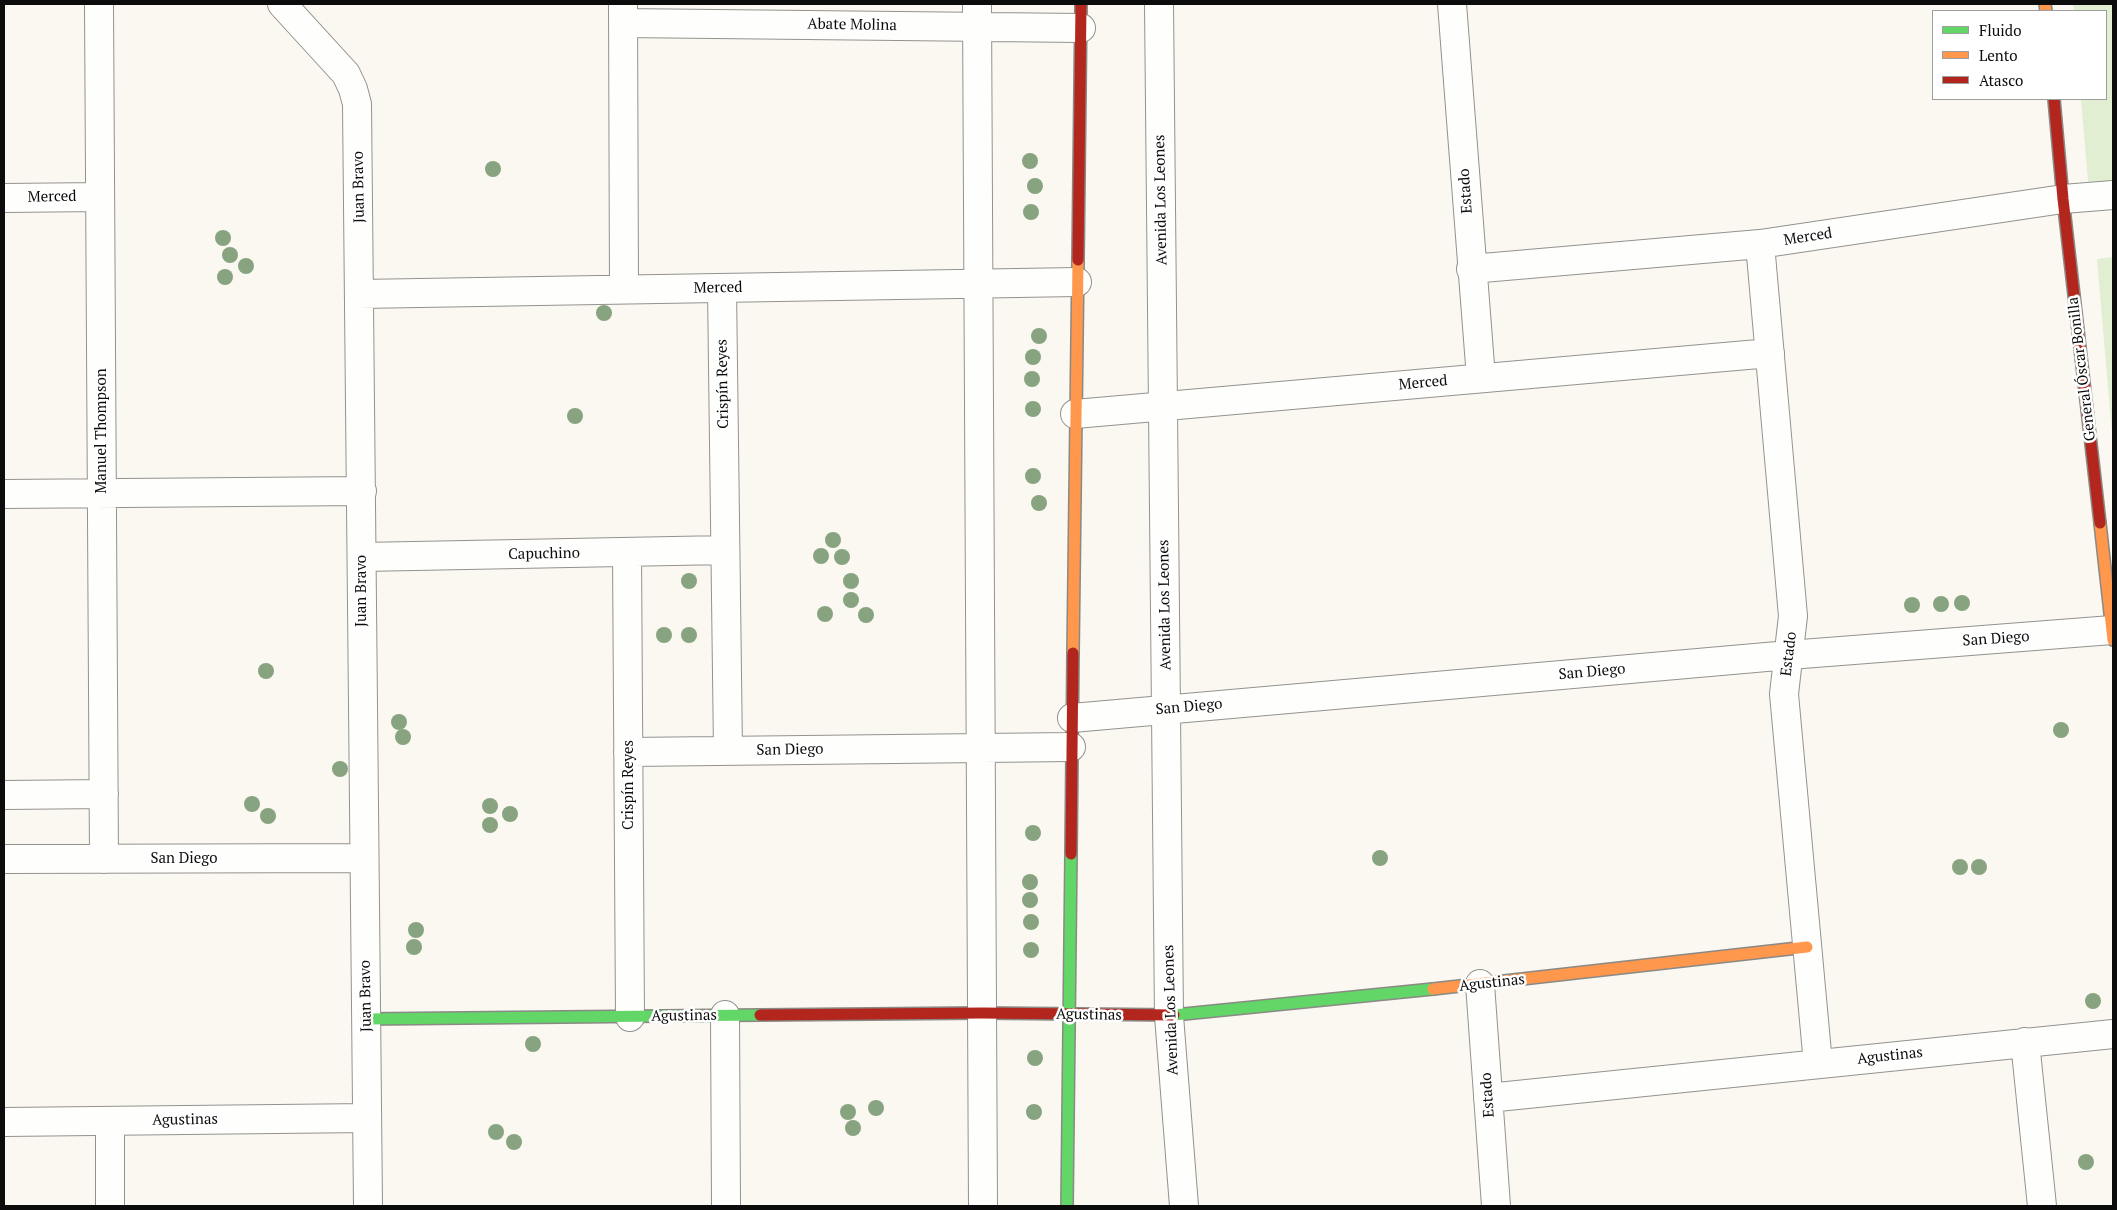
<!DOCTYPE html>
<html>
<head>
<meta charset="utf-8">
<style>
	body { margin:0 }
	#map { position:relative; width:2117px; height:1210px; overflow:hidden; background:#faf8f0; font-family:"PT Serif",serif }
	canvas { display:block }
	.frame { position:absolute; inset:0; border:5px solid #0c0c0c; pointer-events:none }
	.legend { position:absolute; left:1932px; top:10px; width:175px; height:90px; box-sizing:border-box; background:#fff; border:1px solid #9e9e9e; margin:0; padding:6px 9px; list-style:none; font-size:15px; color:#0c0c0c }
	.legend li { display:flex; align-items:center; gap:10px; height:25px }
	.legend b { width:25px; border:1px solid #9e9e9e }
</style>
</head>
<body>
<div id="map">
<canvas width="2117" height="1210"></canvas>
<div class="frame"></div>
<ul class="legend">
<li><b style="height:6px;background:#63d668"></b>Fluido</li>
<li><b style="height:6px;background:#ff974d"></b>Lento</li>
<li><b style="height:6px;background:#b3261e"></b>Atasco</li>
</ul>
</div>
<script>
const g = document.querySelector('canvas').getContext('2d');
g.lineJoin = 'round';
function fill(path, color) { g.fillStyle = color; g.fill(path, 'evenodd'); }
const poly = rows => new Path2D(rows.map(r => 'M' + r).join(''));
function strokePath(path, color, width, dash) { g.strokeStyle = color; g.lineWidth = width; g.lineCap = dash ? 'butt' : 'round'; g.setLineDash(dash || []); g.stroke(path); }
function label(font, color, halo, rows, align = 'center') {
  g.font = font + ' "PT Serif",serif'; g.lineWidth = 5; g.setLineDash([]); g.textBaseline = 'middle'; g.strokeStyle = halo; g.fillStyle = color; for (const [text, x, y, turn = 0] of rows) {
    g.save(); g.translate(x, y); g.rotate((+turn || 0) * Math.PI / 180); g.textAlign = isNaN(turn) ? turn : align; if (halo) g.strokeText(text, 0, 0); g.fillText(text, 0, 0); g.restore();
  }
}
const green = poly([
	[2073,4,2113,4,2113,190,2089,192,2081,99,2106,99,2106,11,2074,11],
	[2113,257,2113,445,2097,259]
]);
const street = poly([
	[99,4,104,859],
	[282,4,346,74,353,89,357,104,368,1206],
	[623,4,624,289],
	[977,4,983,1206],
	[1159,4,1169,1016,1184,1206],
	[1452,4,1481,378],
	[623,23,1081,28],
	[4,198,100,197],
	[1760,244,1793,616,1784,694,1818,1064],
	[1471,269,1760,244,2063,199,2113,195],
	[722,288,728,751],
	[360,294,1077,282],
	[1075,414,1770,353],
	[4,494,362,491],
	[627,552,630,1017],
	[362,557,725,550],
	[1072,718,1789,655,2112,630],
	[628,752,1071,747],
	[4,795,104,794],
	[4,859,364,858],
	[1480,984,1496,1206],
	[725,1015,726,1206],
	[2025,1042,2042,1206],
	[1488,1098,2113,1034],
	[110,1121,110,1206],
	[4,1122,367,1118]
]);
const fast = poly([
	[1174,1015,1433,989],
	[366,1019,760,1015],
	[1067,1206,1071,854]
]);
const slow = poly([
	[2045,4,2046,11],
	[2100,523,2113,640],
	[1073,653,1078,260],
	[1433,989,1807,947]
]);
const jam = poly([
	[2054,99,2063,199,2100,523],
	[1078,260,1081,4],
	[1071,854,1073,653],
	[760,1015,982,1013,1174,1015]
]);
const trees = [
	[1030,161],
	[493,169],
	[1035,186],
	[1031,212],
	[223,238],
	[230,255],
	[246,266],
	[225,277],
	[604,313],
	[1039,336],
	[1033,357],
	[1032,379],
	[1033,409],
	[575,416],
	[1033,476],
	[1039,503],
	[833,540],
	[821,556],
	[842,557],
	[689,581],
	[851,581],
	[851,600],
	[1962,603],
	[1941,604],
	[1912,605],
	[825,614],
	[866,615],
	[664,635],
	[689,635],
	[266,671],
	[399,722],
	[2061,730],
	[403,737],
	[340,769],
	[252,804],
	[490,806],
	[510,814],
	[268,816],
	[490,825],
	[1033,833],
	[1380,858],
	[1960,867],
	[1979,867],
	[1030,882],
	[1030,900],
	[1031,922],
	[416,930],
	[414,947],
	[1031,950],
	[2093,1001],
	[533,1044],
	[1035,1058],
	[876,1108],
	[848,1112],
	[1034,1112],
	[853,1128],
	[496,1132],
	[514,1142],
	[2086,1162]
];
const streetNames = [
	["Abate Molina",852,25,1],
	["Juan Bravo",359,187,-91],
	["Estado",1466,191,-94],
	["Merced",52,197,-1],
	["Avenida Los Leones",1161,200,-91],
	["Merced",1808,237,-9],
	["Merced",718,288,-1],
	["General Óscar Bonilla",2082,369,-97],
	["Merced",1423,383,-5],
	["Crispín Reyes",723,384,-91],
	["Manuel Thompson",102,431,-90],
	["Capuchino",544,554,-1],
	["Juan Bravo",362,591,-90],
	["Avenida Los Leones",1165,605,-91],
	["San Diego",1996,639,-4],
	["Estado",1789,654,-83],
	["San Diego",1592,672,-5],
	["San Diego",1189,707,-5],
	["San Diego",790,750,-1],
	["Crispín Reyes",629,785,-90],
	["San Diego",184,859],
	["Agustinas",1492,983,-6],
	["Juan Bravo",366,996,-91],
	["Avenida Los Leones",1171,1010,-92],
	["Agustinas",1089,1015,1],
	["Agustinas",684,1016,-1],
	["Agustinas",1890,1056,-6],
	["Estado",1488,1095,-94],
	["Agustinas",185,1120,-1]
];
fill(green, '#e1eed2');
strokePath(street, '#93928f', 30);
strokePath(fast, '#8a8985', 14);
strokePath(slow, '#8a8985', 14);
strokePath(jam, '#8a8985', 14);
strokePath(street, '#fefefd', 28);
strokePath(fast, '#63d668', 11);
strokePath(slow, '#ff974d', 11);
strokePath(jam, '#b3261e', 11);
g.fillStyle = '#88a37f';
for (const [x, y] of trees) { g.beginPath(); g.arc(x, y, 8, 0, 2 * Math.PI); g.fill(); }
label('15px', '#0c0c0c', '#fff', streetNames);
</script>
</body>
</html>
